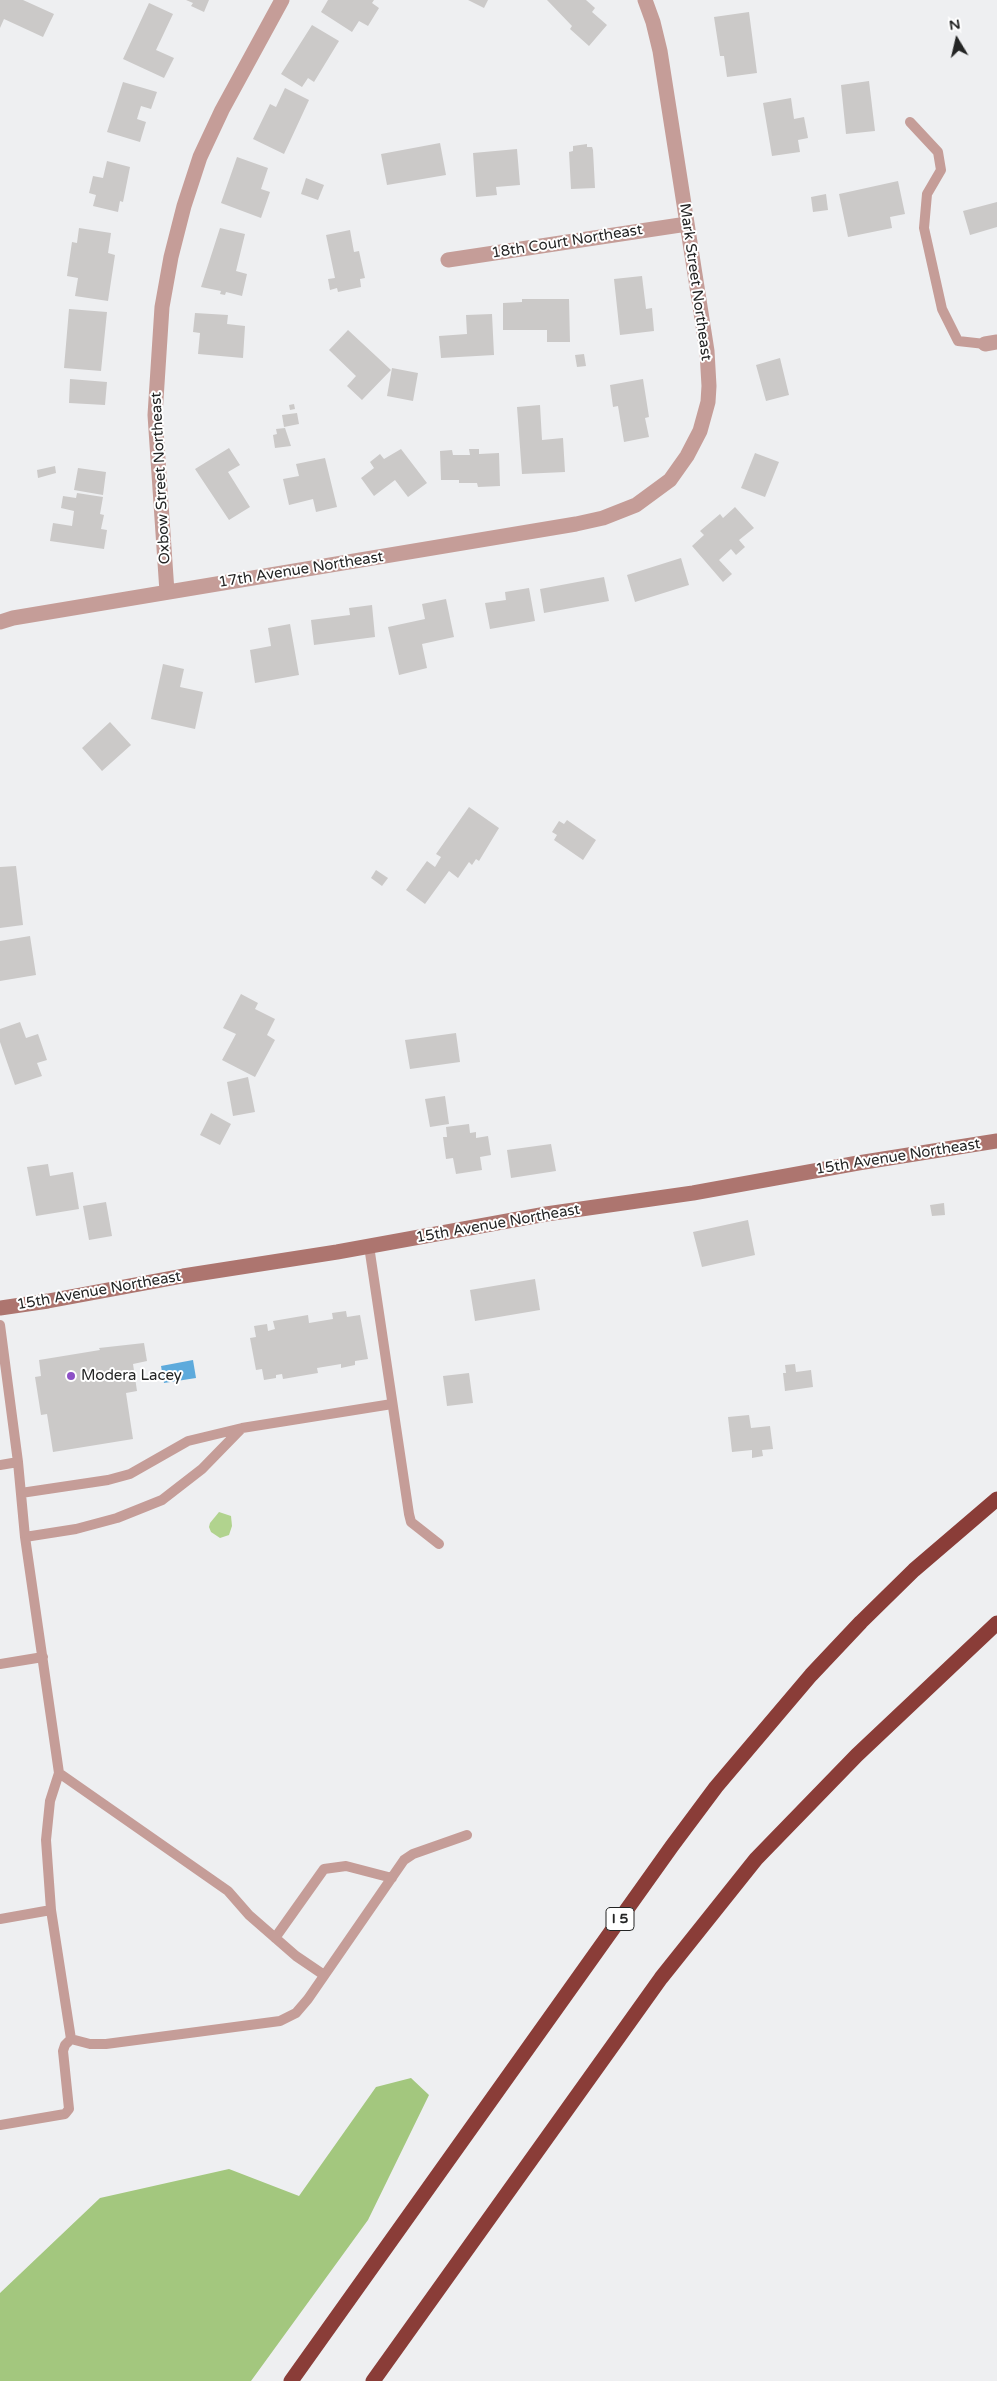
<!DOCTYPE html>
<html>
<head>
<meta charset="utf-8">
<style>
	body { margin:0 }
	#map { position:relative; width:997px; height:2381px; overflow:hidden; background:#eeeff1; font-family:"Varela Round",sans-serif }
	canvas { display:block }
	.north { position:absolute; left:932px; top:15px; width:50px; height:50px; -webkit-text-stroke:4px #fff; paint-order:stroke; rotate:351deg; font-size:14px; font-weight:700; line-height:20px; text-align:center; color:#242525 }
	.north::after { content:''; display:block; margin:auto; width:18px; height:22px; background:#242525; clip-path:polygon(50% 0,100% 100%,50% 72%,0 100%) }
</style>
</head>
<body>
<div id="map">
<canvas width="997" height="2381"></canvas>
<div class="north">N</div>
</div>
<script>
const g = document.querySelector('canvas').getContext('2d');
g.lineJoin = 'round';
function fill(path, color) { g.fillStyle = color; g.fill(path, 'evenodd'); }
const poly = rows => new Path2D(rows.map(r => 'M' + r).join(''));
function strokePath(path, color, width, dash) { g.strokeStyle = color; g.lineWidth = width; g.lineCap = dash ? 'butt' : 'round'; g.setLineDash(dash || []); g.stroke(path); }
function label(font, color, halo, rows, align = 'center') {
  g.font = font + ' "Varela Round",sans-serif'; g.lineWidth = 4; g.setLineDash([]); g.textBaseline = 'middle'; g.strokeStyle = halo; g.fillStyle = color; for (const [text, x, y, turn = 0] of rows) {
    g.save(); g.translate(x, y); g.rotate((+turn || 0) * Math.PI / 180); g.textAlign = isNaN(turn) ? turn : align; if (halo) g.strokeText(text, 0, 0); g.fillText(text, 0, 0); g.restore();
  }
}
const green = poly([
	[219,1512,231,1516,232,1526,229,1535,220,1538,211,1532,209,1527,210,1523]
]);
const forest = poly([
	[411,2078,429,2095,368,2220,251,2381,0,2381,0,2293,100,2198,229,2169,299,2196,376,2087]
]);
const water = poly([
	[193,1360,196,1378,164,1383,161,1366]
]);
const building = poly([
	[0,0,23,0,54,14,43,37,4,19,0,28],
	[186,0,209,0,204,12,191,6,193,3],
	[328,0,374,0,372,3,379,8,368,26,359,21,352,32,321,12],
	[468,0,488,0,484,8],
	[547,0,586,0,595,8,592,12,607,25,589,46,570,29,572,26],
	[149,3,173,14,156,50,174,58,164,78,123,59],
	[749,12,757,73,727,77,724,56,720,56,714,17],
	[312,25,339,41,314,82,308,78,302,87,281,74],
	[869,81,875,131,846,134,841,85],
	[123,82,157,92,151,109,141,106,137,119,146,122,140,142,107,132],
	[285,88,309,100,284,154,253,139,270,104,276,107],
	[791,98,794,119,804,117,808,138,798,140,800,152,772,156,763,103],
	[440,143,446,175,387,185,381,154],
	[587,144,587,147,592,147,593,150,595,188,571,189,569,152,573,151,573,146],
	[517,149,520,185,496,187,497,195,476,197,473,153],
	[237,157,268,168,261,189,270,192,261,218,221,203],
	[107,161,130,167,123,202,120,201,118,212,93,206,96,195,89,193,93,176,103,178],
	[306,178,324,185,318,200,301,194],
	[898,181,905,214,890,217,892,228,848,237,839,194],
	[826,194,828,210,813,212,811,197],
	[997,202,997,227,970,235,963,211],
	[79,228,111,233,108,253,115,255,108,301,75,296,78,278,67,276,72,242,77,243],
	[220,228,245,234,236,271,247,274,242,296,226,292,225,295,220,294,221,291,201,287],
	[350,230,354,252,359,251,365,278,360,279,361,287,338,292,337,288,330,290,328,279,335,278,326,235],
	[642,276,646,309,652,308,654,331,620,335,614,279],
	[522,299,569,299,570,342,547,342,547,330,503,330,503,303,522,302],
	[69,309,107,312,101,371,64,368],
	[195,313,228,315,227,324,245,326,243,358,198,354,200,333,193,332],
	[492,314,494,355,441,358,439,336,467,334,466,315],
	[348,330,391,370,362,400,347,386,356,376,329,350],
	[584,354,586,366,577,367,575,355],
	[780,358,789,395,766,401,756,365],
	[392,368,418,373,413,401,387,396],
	[70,379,107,382,105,405,69,403],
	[643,379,649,417,645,418,649,437,624,442,618,406,613,407,610,385],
	[294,404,295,409,290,410,289,405],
	[540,405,542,440,563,438,565,472,522,474,517,407],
	[297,413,299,424,284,427,282,415],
	[285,428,291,446,275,448,273,435,277,434,276,429],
	[229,448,240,465,228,472,250,507,229,520,195,469],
	[401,449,427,483,408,497,395,480,374,496,361,478,374,468,370,462,380,454,384,459],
	[469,449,479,449,479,454,499,453,500,486,478,487,477,483,459,483,459,480,441,480,440,451,452,450,453,455,470,455],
	[755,453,779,462,765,497,741,488],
	[325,458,337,507,316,512,313,499,289,505,283,479,299,476,296,464],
	[55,466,56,473,38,478,37,470],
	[78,468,106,472,103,495,74,490],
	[77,493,103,497,100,514,104,515,101,529,107,530,104,549,50,541,53,523,72,526,74,511,61,508,63,496,76,498],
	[735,507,754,528,739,540,745,547,736,555,731,549,719,560,732,574,723,582,692,546,704,535,700,531,720,514,723,518],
	[681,558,689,585,635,602,627,575],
	[604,577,609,601,544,613,540,589],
	[529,588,535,621,490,629,485,603,506,600,505,592],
	[446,599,454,637,422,644,427,668,399,675,388,627,425,619,422,604],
	[372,605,375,637,314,645,311,620,350,615,349,608],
	[290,624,299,675,255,683,250,650,271,646,268,628],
	[163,664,184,669,180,687,203,692,195,729,151,719],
	[110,722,131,745,102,771,82,748],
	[469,807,499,828,479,861,476,859,472,865,469,862,458,878,449,871,425,904,406,890,427,861,435,867,441,857,436,854],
	[567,820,596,840,583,860,554,840,557,835,552,832,559,821,564,824],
	[16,866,23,925,0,928,0,867],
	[376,870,388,878,382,886,371,878],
	[30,936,36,975,0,981,0,941],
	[241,994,258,1003,255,1009,275,1019,267,1035,275,1040,255,1077,222,1060,236,1034,223,1028],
	[20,1022,26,1038,38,1034,47,1060,37,1063,42,1076,15,1085,0,1042,0,1029],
	[456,1033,460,1062,410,1069,405,1040],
	[248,1077,255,1112,233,1116,227,1082],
	[445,1096,449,1124,430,1127,425,1099],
	[211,1113,231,1124,220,1145,200,1135],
	[469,1124,470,1133,476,1132,476,1138,488,1136,491,1155,480,1157,482,1170,456,1174,453,1158,446,1159,443,1137,447,1137,446,1127],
	[551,1144,556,1171,511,1178,507,1150],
	[48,1164,50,1176,73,1172,79,1209,36,1216,27,1167],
	[106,1202,112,1236,89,1240,83,1206],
	[944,1203,945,1215,932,1216,930,1205],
	[748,1220,755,1255,702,1267,693,1232],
	[535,1279,540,1310,475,1321,470,1290],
	[346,1311,347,1317,360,1315,368,1359,355,1361,355,1365,341,1368,341,1364,317,1368,318,1373,283,1379,282,1374,276,1375,276,1378,264,1380,262,1369,256,1370,250,1338,256,1337,254,1326,267,1324,268,1331,275,1329,273,1321,308,1315,309,1323,333,1319,332,1313],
	[144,1343,147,1361,133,1364,137,1391,126,1393,133,1439,53,1452,47,1414,41,1415,35,1377,41,1376,39,1360,100,1350,99,1348],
	[795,1364,796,1372,811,1370,813,1387,785,1391,783,1373,786,1373,785,1365],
	[469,1373,473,1403,447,1406,443,1376],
	[749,1415,751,1428,770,1426,773,1449,762,1450,763,1456,752,1458,752,1450,732,1452,728,1417]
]);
const lane = poly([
	[910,122,938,152,941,170,927,194,924,228,942,309,958,341,985,344],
	[369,1246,409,1514,411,1522,439,1544],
	[0,1325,18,1462,25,1537,59,1773,50,1801,46,1840,51,1910,71,2039],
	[0,1465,18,1462],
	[21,1493,108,1480,130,1474,188,1441,242,1428,392,1404],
	[25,1537,76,1529,117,1518,162,1500,202,1469,241,1429],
	[0,1664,43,1657],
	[59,1773,228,1891,249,1915,296,1956,324,1975],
	[0,1919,51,1910],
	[275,1938,324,1869,346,1866,392,1878],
	[71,2039,90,2044,106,2044,280,2021,296,2013,308,1999,404,1860,413,1854,467,1835],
	[0,2125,65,2114,69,2109,63,2051,65,2045,71,2039]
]);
const street = poly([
	[448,260,687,224],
	[985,344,997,342],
	[167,592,155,415,162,307,171,257,184,206,200,157,222,110,282,0],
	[0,622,13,618,576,524,603,518,636,505,670,480,687,456,700,431,708,402,709,386,707,351,660,51,653,22,645,0]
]);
const secondary = poly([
	[0,1308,48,1301,183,1276,337,1252,546,1214,693,1193,858,1163,997,1141]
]);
const highway = poly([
	[291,2381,672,1846,716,1787,811,1675,861,1622,914,1570,997,1499],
	[373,2381,661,1978,756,1859,857,1755,997,1623]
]);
const markers = [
	[71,1376,5,"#8d50c6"]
];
const shields = [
	[620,1919,28]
];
const shieldNames = [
	["I 5",620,1919]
];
const streetNames = [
	["18th Court Northeast",567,242,-9],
	["Mark Street Northeast",695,282,82],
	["Oxbow Street Northeast",161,478,-93],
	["17th Avenue Northeast",301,570,-9],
	["15th Avenue Northeast",898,1157,-9],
	["15th Avenue Northeast",498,1224,-10],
	["15th Avenue Northeast",99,1291,-10]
];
const poiNames = [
	["Modera Lacey",81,1376]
];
fill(green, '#b1d38e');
fill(forest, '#a3c77e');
fill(water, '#5daadc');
fill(building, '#cbc9c8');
strokePath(lane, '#c59d98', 10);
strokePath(street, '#c59d98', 15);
strokePath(secondary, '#ad756f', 15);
strokePath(highway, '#8a3d38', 15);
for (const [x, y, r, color] of markers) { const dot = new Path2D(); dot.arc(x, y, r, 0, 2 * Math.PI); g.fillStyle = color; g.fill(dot); strokePath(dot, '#fff', 2); }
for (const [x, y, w] of shields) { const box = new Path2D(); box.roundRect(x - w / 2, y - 11.5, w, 23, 4); g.fillStyle = '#fff'; g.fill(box); strokePath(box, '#242525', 1); }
label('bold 14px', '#242525', null, shieldNames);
label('15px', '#242525', '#fff', streetNames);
label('15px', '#242525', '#fff', poiNames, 'left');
</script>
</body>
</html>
